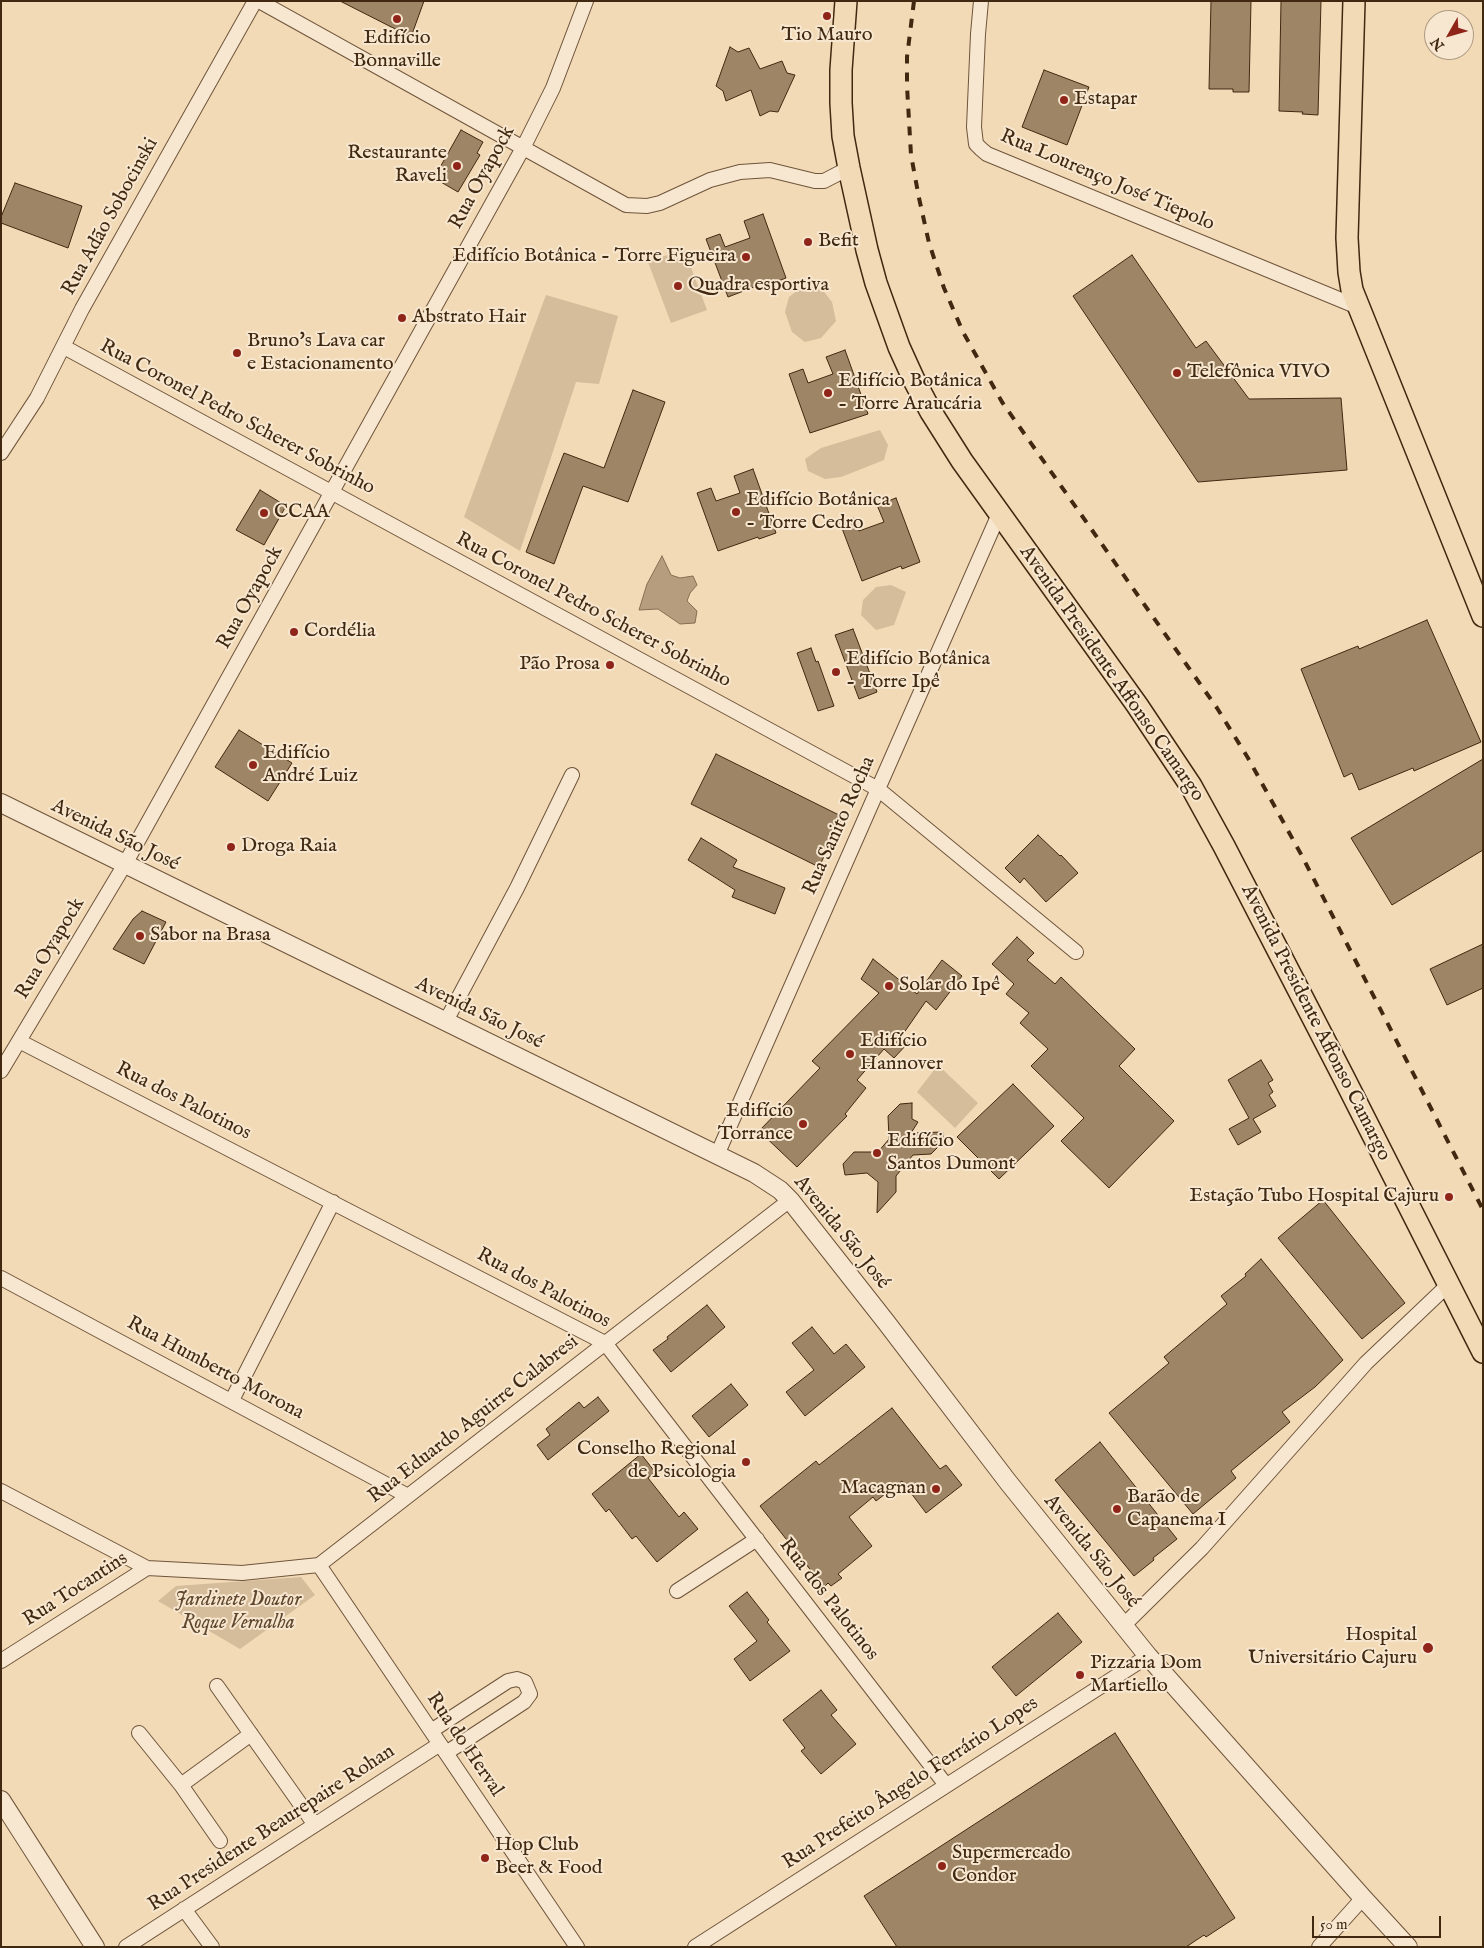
<!DOCTYPE html>
<html>
<head>
<meta charset="utf-8">
<style>
	body { margin:0 }
	#map { position:relative; width:1484px; height:1948px; overflow:hidden; background:#f3dab6; font-family:"IM FELL English",serif }
	canvas { display:block }
	.frame { position:absolute; inset:0; border:2px solid #412810; pointer-events:none }
	.north { position:absolute; left:1424px; top:10px; width:50px; height:50px; box-sizing:border-box; background:#f7e7d0; border:1px solid #ae9b83; border-radius:50%; rotate:232deg; font-size:14px; font-weight:700; line-height:20px; text-align:center; color:#412810 }
	.north::after { content:''; display:block; margin:auto; width:18px; height:22px; background:#8f2418; clip-path:polygon(50% 0,100% 100%,50% 72%,0 100%) }
	.scale { position:absolute; left:1312px; top:1916px; width:129px; height:22px; box-sizing:border-box; border:2px solid #412810; border-top:0; padding-left:6px; font-size:15px; line-height:18px; white-space:nowrap; color:#412810; -webkit-text-stroke:4px #f7e7d0; paint-order:stroke }
</style>
</head>
<body>
<div id="map">
<canvas width="1484" height="1948"></canvas>
<div class="frame"></div>
<div class="north">N</div>
<div class="scale">50 m</div>
</div>
<script>
const g = document.querySelector('canvas').getContext('2d');
g.lineJoin = 'round';
function fill(path, color) { g.fillStyle = color; g.fill(path, 'evenodd'); }
const poly = rows => new Path2D(rows.map(r => 'M' + r).join(''));
function strokePath(path, color, width, dash) { g.strokeStyle = color; g.lineWidth = width; g.lineCap = dash ? 'butt' : 'round'; g.setLineDash(dash || []); g.stroke(path); }
function label(font, color, halo, rows, align = 'center') {
  g.font = font + ' "IM FELL English",serif'; g.lineWidth = 4; g.setLineDash([]); g.textBaseline = 'middle'; g.strokeStyle = halo; g.fillStyle = color; for (const [text, x, y, turn = 0] of rows) {
    g.save(); g.translate(x, y); g.rotate((+turn || 0) * Math.PI / 180); g.textAlign = isNaN(turn) ? turn : align; if (halo) g.strokeText(text, 0, 0); g.fillText(text, 0, 0); g.restore();
  }
}
const green = poly([
	[684,249,707,310,671,323,648,262],
	[802,287,820,287,832,302,836,321,821,338,805,342,792,332,785,312,789,297],
	[546,295,618,316,599,384,576,382,520,551,464,517],
	[880,430,888,445,884,460,841,477,825,479,808,471,805,459,821,448],
	[891,585,906,592,894,625,876,630,861,615,863,600,876,587],
	[938,1065,978,1103,955,1128,917,1092],
	[301,1577,315,1595,240,1649,158,1601,176,1586]
]);
const water = poly([
	[662,556,671,575,680,578,693,576,697,585,690,593,687,601,697,611,695,623,680,624,658,609,639,610,647,584,662,556]
]);
const building = poly([
	[340,1,424,1,411,37,340,1],
	[1211,1,1251,1,1249,92,1233,92,1233,89,1209,89,1211,1],
	[1281,1,1321,1,1318,115,1302,114,1303,112,1279,111,1281,1],
	[730,47,738,52,749,48,760,69,782,61,787,73,795,75,778,112,770,111,760,116,751,90,726,101,723,91,716,86,730,47],
	[1044,70,1089,87,1067,145,1022,127,1044,70],
	[461,130,483,142,477,153,480,155,458,192,434,178,461,130],
	[15,183,82,206,68,248,1,223,1,217,15,183],
	[763,214,786,278,768,285,767,282,728,297,706,239,720,234,725,247,750,238,744,221,763,214],
	[1132,255,1196,348,1206,341,1249,399,1341,398,1347,470,1198,482,1073,296,1132,255],
	[845,350,868,414,810,433,789,374,803,369,808,383,833,374,826,357,845,350],
	[633,390,665,402,628,502,583,486,554,564,526,552,564,453,604,468,633,390],
	[753,469,776,533,759,539,758,537,718,551,697,493,711,488,716,501,740,493,734,476,753,469],
	[260,490,286,506,264,545,236,530,260,490],
	[896,498,920,562,902,569,901,566,862,581,840,523,854,518,859,531,884,522,877,505,896,498],
	[1427,620,1481,742,1414,771,1413,768,1359,790,1352,773,1344,777,1301,669,1358,646,1359,649,1427,620],
	[853,629,877,692,859,699,835,635,853,629],
	[811,648,816,662,818,661,834,706,818,711,797,653,811,648],
	[239,730,292,763,268,801,215,767,239,730],
	[716,754,843,817,819,867,691,804,716,754],
	[1483,759,1483,850,1392,905,1351,838,1483,759],
	[1038,835,1060,856,1061,855,1078,873,1046,902,1024,878,1020,883,1005,868,1038,835],
	[701,838,737,860,733,867,785,888,775,914,732,897,735,890,688,860,701,838],
	[142,911,166,922,144,964,113,949,133,919,142,911],
	[1017,937,1034,953,1027,960,1055,984,1061,977,1135,1049,1119,1066,1174,1121,1109,1188,1061,1141,1084,1118,1031,1066,1048,1049,1020,1023,1029,1013,1006,994,1014,984,992,964,1017,937],
	[1483,944,1483,988,1447,1005,1430,969,1483,944],
	[873,959,917,994,942,960,962,976,936,1010,926,1001,901,1037,908,1043,894,1058,884,1049,857,1080,866,1088,845,1114,847,1116,797,1167,759,1131,820,1068,812,1061,879,993,861,979,873,959],
	[1261,1060,1273,1080,1268,1083,1273,1092,1269,1095,1276,1106,1253,1119,1261,1132,1238,1145,1229,1129,1249,1118,1228,1080,1261,1060],
	[1013,1084,1054,1126,999,1179,957,1137,1013,1084],
	[912,1103,912,1119,918,1122,911,1133,943,1132,943,1142,931,1154,913,1155,896,1176,896,1192,877,1213,878,1182,867,1173,845,1175,843,1164,854,1152,878,1152,889,1139,888,1116,900,1104,912,1103],
	[1323,1200,1405,1303,1362,1339,1278,1238,1323,1200],
	[1261,1259,1343,1360,1315,1387,1282,1412,1290,1422,1231,1471,1236,1478,1193,1514,1109,1413,1169,1363,1164,1357,1227,1304,1221,1296,1246,1276,1245,1274,1261,1259],
	[707,1305,725,1327,671,1372,653,1350,668,1339,667,1337,707,1305],
	[812,1327,834,1354,846,1344,865,1367,805,1416,786,1392,814,1370,792,1343,812,1327],
	[731,1384,748,1405,709,1437,692,1416,731,1384],
	[598,1397,609,1411,548,1460,537,1445,550,1435,546,1429,579,1402,584,1408,598,1397],
	[892,1408,940,1469,946,1465,962,1485,926,1513,902,1481,876,1501,873,1497,849,1517,872,1546,838,1574,842,1578,831,1586,828,1583,824,1587,760,1506,816,1461,819,1465,892,1408],
	[1100,1442,1177,1539,1153,1558,1154,1560,1134,1576,1055,1480,1100,1442],
	[641,1454,655,1472,648,1478,679,1517,684,1512,698,1529,657,1562,636,1536,632,1539,609,1509,606,1512,592,1494,641,1454],
	[747,1592,769,1620,767,1622,790,1651,750,1681,734,1659,757,1641,729,1606,747,1592],
	[1058,1613,1082,1642,1016,1696,992,1667,1058,1613],
	[821,1690,837,1710,831,1715,856,1744,821,1774,801,1751,805,1748,783,1720,821,1690],
	[1115,1733,1235,1918,1206,1937,1204,1935,1186,1947,897,1947,864,1896,1115,1733]
]);
const minor = poly([
	[259,1,626,205,647,206,660,203,710,180,740,172,770,170,815,181,824,181,849,168],
	[981,1,978,34,974,127,976,144,981,149,987,154,1358,307],
	[64,347,878,789,1076,952],
	[1,453,37,398,82,309,255,1],
	[446,1021,517,888,572,775],
	[19,1041,605,1343,946,1785],
	[1,1071,125,864,523,148,553,88,586,1],
	[717,1155,999,514],
	[1,1278,408,1496],
	[232,1400,333,1202],
	[1,1491,147,1568,242,1573,319,1565,790,1200],
	[319,1565,577,1947],
	[677,1591,757,1539],
	[1123,1626,1202,1548,1366,1363,1448,1285],
	[1,1661,147,1568],
	[217,1686,315,1825],
	[431,1731,508,1681,517,1679,525,1682,530,1694,524,1702,446,1753],
	[139,1733,181,1785],
	[220,1841,181,1785,251,1734],
	[184,1909,212,1947],
	[126,1947,440,1744],
	[695,1947,1148,1656],
	[1319,1947,1363,1898]
]);
const tertiary = poly([
	[1,803,754,1173,780,1190,790,1200,886,1322,1008,1482,1148,1656,1363,1898,1408,1947],
	[1,1800,95,1947]
]);
const primary = poly([
	[846,1,841,70,841,103,843,136,849,168,867,250,876,283,899,347,914,380,931,412,962,461,1137,705,1191,786,1224,846,1344,1078,1483,1352],
	[1354,1,1347,238,1349,272,1352,290,1483,616]
]);
const rail = poly([
	[914,1,907,57,907,86,911,155,919,198,929,243,944,288,963,332,1002,402,1217,708,1248,758,1302,856,1483,1210]
]);
const markers = [
	[827,16,5,"#8f2418"],
	[397,19,5,"#8f2418"],
	[1064,100,5,"#8f2418"],
	[457,166,5,"#8f2418"],
	[808,242,5,"#8f2418"],
	[746,257,5,"#8f2418"],
	[678,286,5,"#8f2418"],
	[402,318,5,"#8f2418"],
	[237,353,5,"#8f2418"],
	[1177,373,5,"#8f2418"],
	[828,393,5,"#8f2418"],
	[736,512,5,"#8f2418"],
	[264,513,5,"#8f2418"],
	[294,632,5,"#8f2418"],
	[610,665,5,"#8f2418"],
	[836,672,5,"#8f2418"],
	[253,765,5,"#8f2418"],
	[231,847,5,"#8f2418"],
	[140,936,5,"#8f2418"],
	[889,986,5,"#8f2418"],
	[850,1054,5,"#8f2418"],
	[803,1124,5,"#8f2418"],
	[877,1153,5,"#8f2418"],
	[1449,1197,5,"#8f2418"],
	[746,1462,5,"#8f2418"],
	[936,1489,5,"#8f2418"],
	[1117,1509,5,"#8f2418"],
	[1428,1648,6,"#8f2418"],
	[1080,1675,5,"#8f2418"],
	[485,1858,5,"#8f2418"],
	[942,1866,5,"#8f2418"]
];
const poiNames = [
	["Tio Mauro",827,36,"center"],
	["Edifício",397,39,"center"],
	["Bonnaville",397,62,"center"],
	["Estapar",1074,100],
	["Restaurante",447,154,"right"],
	["Raveli",447,177,"right"],
	["Befit",818,242],
	["Edifício Botânica - Torre Figueira",736,257,"right"],
	["Quadra esportiva",688,286],
	["Abstrato Hair",412,318],
	["Bruno's Lava car",247,342],
	["e Estacionamento",247,365],
	["Telefônica VIVO",1187,373],
	["Edifício Botânica",838,382],
	["- Torre Araucária",838,405],
	["Edifício Botânica",746,501],
	["- Torre Cedro",746,524],
	["CCAA",274,513],
	["Cordélia",304,632],
	["Edifício Botânica",846,660],
	["- Torre Ipê",846,683],
	["Pão Prosa",600,665,"right"],
	["Edifício",263,754],
	["André Luiz",263,777],
	["Droga Raia",241,847],
	["Sabor na Brasa",150,936],
	["Solar do Ipê",899,986],
	["Edifício",860,1042],
	["Hannover",860,1065],
	["Edifício",793,1112,"right"],
	["Torrance",793,1135,"right"],
	["Edifício",887,1142],
	["Santos Dumont",887,1165],
	["Estação Tubo Hospital Cajuru",1439,1197,"right"],
	["Conselho Regional",736,1450,"right"],
	["de Psicologia",736,1473,"right"],
	["Macagnan",926,1489,"right"],
	["Barão de",1127,1498],
	["Capanema I",1127,1521],
	["Hospital",1417,1636,"right"],
	["Universitário Cajuru",1417,1659,"right"],
	["Pizzaria Dom",1090,1664],
	["Martiello",1090,1687],
	["Hop Club",495,1846],
	["Beer & Food",495,1869],
	["Supermercado",952,1854],
	["Condor",952,1877]
];
const streetNames = [
	["Rua Oyapock",483,178,-61],
	["Rua Lourenço José Tiepolo",1107,181,23],
	["Rua Adão Sobocinski",111,217,-61],
	["Rua Coronel Pedro Scherer Sobrinho",237,418,28],
	["Rua Oyapock",251,598,-61],
	["Rua Coronel Pedro Scherer Sobrinho",593,611,28],
	["Avenida Presidente Affonso Camargo",1111,674,55],
	["Rua Sanito Rocha",840,826,-66],
	["Avenida São José",115,836,26],
	["Rua Oyapock",51,949,-59],
	["Avenida São José",479,1014,26],
	["Avenida Presidente Affonso Camargo",1315,1023,63],
	["Rua dos Palotinos",183,1102,27],
	["Avenida São José",841,1233,51],
	["Rua dos Palotinos",543,1289,28],
	["Rua Humberto Morona",215,1369,28],
	["Rua Eduardo Aguirre Calabresi",474,1420,-38],
	["Avenida São José",1091,1552,51],
	["Rua Tocantins",76,1590,-33],
	["Rua dos Palotinos",828,1600,52],
	["Rua do Herval",464,1745,56],
	["Rua Prefeito Ângelo Ferrário Lopes",911,1784,-33],
	["Rua Presidente Beaurepaire Rohan",272,1829,-33]
];
const parkNames = [
	["Jardinete Doutor",238,1601],
	["Roque Vernalha",238,1624]
];
fill(green, '#d5bc9a');
fill(water, '#b69d7e');
strokePath(water, '#876e52', 1);
fill(building, '#9e8566');
strokePath(building, '#412810', 1);
strokePath(minor, '#6e543a', 16);
strokePath(tertiary, '#6e543a', 20);
strokePath(primary, '#412810', 24);
strokePath(minor, '#f7e7d0', 14);
strokePath(tertiary, '#f7e7d0', 18);
strokePath(primary, '#f3dab6', 21);
strokePath(rail, '#412810', 4, [9, 9]);
for (const [x, y, r, color] of markers) { const dot = new Path2D(); dot.arc(x, y, r, 0, 2 * Math.PI); g.fillStyle = color; g.fill(dot); strokePath(dot, '#f7e7d0', 2); }
label('20px', '#412810', '#f7e7d0', poiNames, 'left');
label('20px', '#412810', '#f7e7d0', streetNames);
label('italic 20px', '#5f462c', '#f7e7d0', parkNames);
</script>
</body>
</html>
